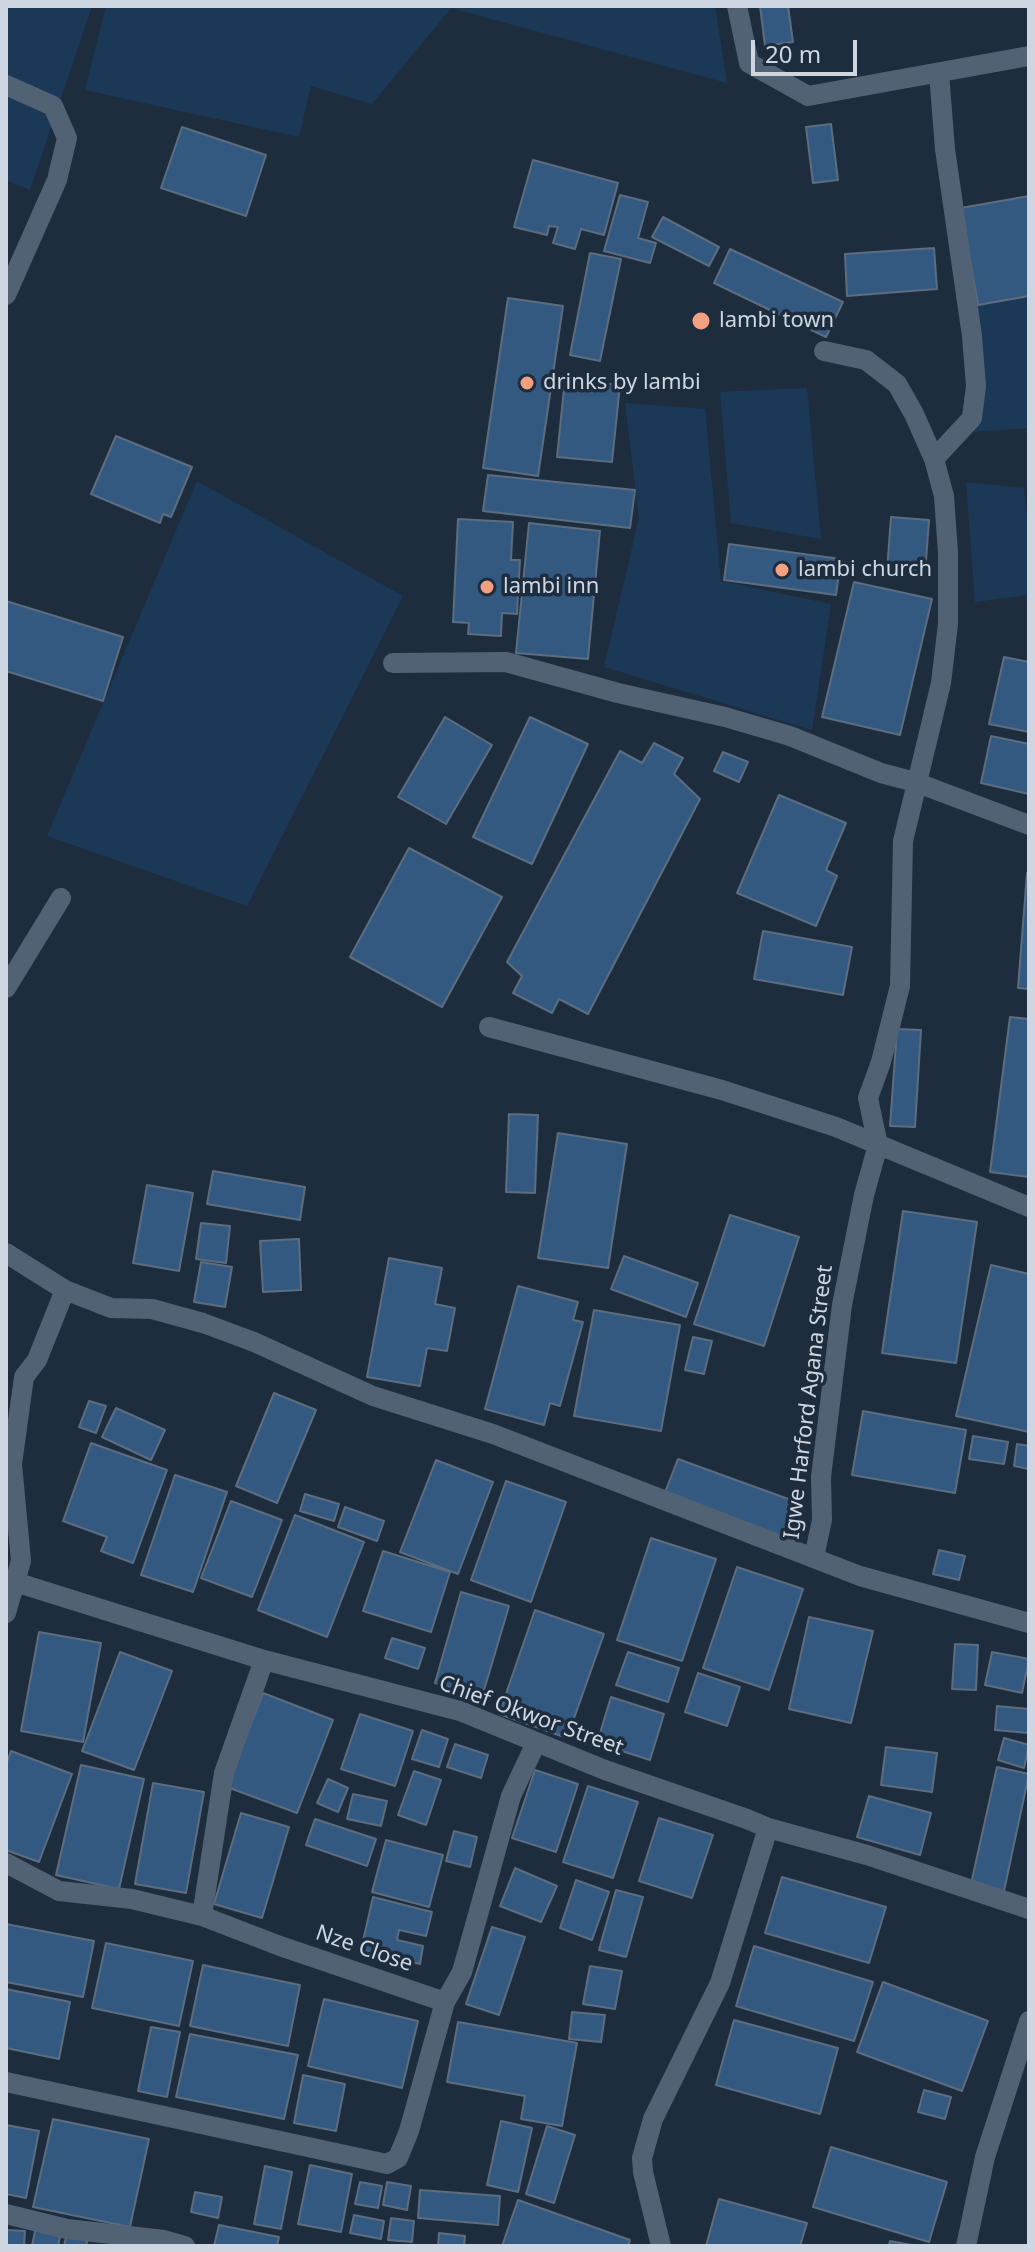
<!DOCTYPE html>
<html>
<head>
<meta charset="utf-8">
<style>
	body { margin:0 }
	#map { position:relative; width:1035px; height:2252px; overflow:hidden; background:#1e2d3e; font-family:"Noto Sans",sans-serif }
	canvas { display:block }
	.frame { position:absolute; inset:0; border:8px solid #cdd6e1; pointer-events:none }
	.scale { position:absolute; left:751px; top:40px; width:106px; height:36px; box-sizing:border-box; border:4px solid #cdd6e1; border-top:0; padding-left:10px; font-size:24px; line-height:28px; white-space:nowrap; color:#cdd6e1; -webkit-text-stroke:6px #1e2d3e; paint-order:stroke }
</style>
</head>
<body>
<div id="map">
<canvas width="1035" height="2252"></canvas>
<div class="frame"></div>
<div class="scale">20 m</div>
</div>
<script>
const g = document.querySelector('canvas').getContext('2d');
g.lineJoin = 'round';
function fill(path, color) { g.fillStyle = color; g.fill(path, 'evenodd'); }
const poly = rows => new Path2D(rows.map(r => 'M' + r).join(''));
function strokePath(path, color, width, dash) { g.strokeStyle = color; g.lineWidth = width; g.lineCap = dash ? 'butt' : 'round'; g.setLineDash(dash || []); g.stroke(path); }
function label(font, color, halo, rows, align = 'center') {
  g.font = font + ' "Noto Sans",sans-serif'; g.lineWidth = 7; g.setLineDash([]); g.textBaseline = 'middle'; g.strokeStyle = halo; g.fillStyle = color; for (const [text, x, y, turn = 0] of rows) {
    g.save(); g.translate(x, y); g.rotate((+turn || 0) * Math.PI / 180); g.textAlign = isNaN(turn) ? turn : align; if (halo) g.strokeText(text, 0, 0); g.fillText(text, 0, 0); g.restore();
  }
}
const green = poly([
	[6,6,92,6,30,190,6,180],
	[106,6,715,6,727,83,451,8,372,104,311,86,299,137,85,90],
	[1029,295,1029,428,974,432,966,307],
	[807,388,821,539,731,523,720,392],
	[625,403,705,409,721,581,831,604,812,730,604,667,639,518],
	[197,481,403,596,247,906,47,836],
	[966,482,1024,488,1029,539,1029,595,975,602]
]);
const building = poly([
	[760,6,788,6,793,42,765,46,760,6],
	[831,124,838,180,813,183,806,127,831,124],
	[182,127,266,155,246,216,161,188,182,127],
	[533,160,618,183,604,235,581,229,575,249,553,243,558,227,549,226,547,235,514,227,533,160],
	[620,195,648,202,638,238,656,243,650,263,604,251,620,195],
	[1029,196,1029,296,978,305,961,208,1029,196],
	[663,217,719,247,709,266,652,237,663,217],
	[934,248,937,289,847,296,845,254,934,248],
	[730,249,843,302,826,337,714,283,730,249],
	[590,253,621,259,600,361,570,355,590,253],
	[508,298,563,306,538,476,483,468,508,298],
	[565,379,620,385,612,462,557,457,565,379],
	[116,436,192,467,171,517,163,514,160,523,91,494,116,436],
	[488,475,635,490,630,528,483,511,488,475],
	[891,517,929,520,925,574,887,571,891,517],
	[458,519,513,522,511,560,520,560,517,614,502,613,501,636,468,634,469,623,453,622,458,519],
	[529,523,600,531,588,659,516,653,529,523],
	[729,544,841,559,836,595,724,580,729,544],
	[854,582,932,599,900,735,822,717,854,582],
	[6,601,123,637,103,701,6,671,6,601],
	[1004,657,1029,662,1029,732,989,724,1004,657],
	[445,717,492,745,446,824,398,797,445,717],
	[530,717,588,744,532,864,473,837,530,717],
	[991,736,1029,744,1029,794,981,783,991,736],
	[654,743,683,758,674,774,700,799,588,1014,559,999,552,1013,513,993,522,976,507,962,620,751,642,763,654,743],
	[723,752,748,762,739,782,714,771,723,752],
	[779,795,846,823,826,870,837,876,816,926,737,893,779,795],
	[409,848,502,897,442,1007,350,957,409,848],
	[1027,873,1029,873,1029,989,1018,988,1027,873],
	[763,931,852,947,843,995,754,979,763,931],
	[1010,1017,1029,1019,1029,1177,990,1172,1010,1017],
	[897,1029,921,1030,915,1127,890,1126,897,1029],
	[509,1114,538,1115,535,1193,506,1192,509,1114],
	[558,1133,627,1144,608,1268,538,1258,558,1133],
	[213,1171,305,1187,300,1220,207,1204,213,1171],
	[147,1185,193,1193,179,1271,133,1263,147,1185],
	[903,1211,977,1222,956,1363,882,1353,903,1211],
	[730,1215,799,1237,764,1346,694,1324,730,1215],
	[201,1223,230,1226,226,1263,196,1259,201,1223],
	[299,1239,301,1290,263,1292,260,1241,299,1239],
	[624,1256,698,1283,686,1317,611,1289,624,1256],
	[389,1258,442,1268,435,1304,455,1308,447,1351,427,1348,420,1386,367,1377,389,1258],
	[201,1262,232,1267,225,1307,194,1302,201,1262],
	[991,1265,1029,1274,1029,1432,956,1416,991,1265],
	[518,1286,578,1302,573,1320,583,1322,560,1406,550,1403,544,1425,485,1409,518,1286],
	[594,1310,680,1325,661,1431,574,1416,594,1310],
	[693,1337,712,1341,704,1374,685,1370,693,1337],
	[274,1393,316,1410,277,1503,236,1486,274,1393],
	[89,1401,106,1406,96,1433,79,1427,89,1401],
	[116,1408,165,1430,151,1460,102,1437,116,1408],
	[863,1411,966,1430,955,1493,852,1475,863,1411],
	[973,1436,1008,1442,1004,1464,969,1459,973,1436],
	[91,1443,167,1470,133,1563,101,1551,107,1537,63,1521,91,1443],
	[1017,1444,1029,1446,1029,1469,1014,1466,1017,1444],
	[678,1459,802,1504,788,1540,664,1495,678,1459],
	[436,1460,493,1482,458,1574,400,1552,436,1460],
	[175,1475,227,1492,193,1592,141,1575,175,1475],
	[506,1481,566,1502,531,1602,471,1580,506,1481],
	[305,1494,339,1504,334,1521,300,1511,305,1494],
	[231,1501,282,1520,252,1597,201,1578,231,1501],
	[345,1507,384,1521,377,1541,338,1527,345,1507],
	[295,1515,364,1542,327,1637,258,1610,295,1515],
	[651,1538,716,1559,682,1661,617,1640,651,1538],
	[939,1550,965,1556,959,1580,933,1574,939,1550],
	[383,1551,450,1572,431,1632,363,1611,383,1551],
	[737,1567,803,1589,769,1690,703,1668,737,1567],
	[461,1592,509,1606,482,1697,435,1683,461,1592],
	[535,1610,604,1634,567,1738,499,1714,535,1610],
	[809,1617,873,1631,851,1723,789,1709,809,1617],
	[39,1632,101,1643,83,1742,21,1731,39,1632],
	[392,1638,425,1648,418,1669,385,1658,392,1638],
	[955,1644,978,1645,976,1690,952,1689,955,1644],
	[120,1652,172,1671,134,1770,82,1751,120,1652],
	[628,1652,679,1668,668,1702,616,1685,628,1652],
	[992,1652,1029,1659,1022,1693,985,1685,992,1652],
	[698,1673,740,1687,727,1726,685,1712,698,1673],
	[263,1693,333,1720,297,1813,227,1787,263,1693],
	[611,1697,664,1714,650,1760,597,1743,611,1697],
	[997,1706,1029,1709,1029,1733,995,1730,997,1706],
	[360,1714,413,1731,395,1786,341,1769,360,1714],
	[422,1730,448,1739,439,1767,412,1759,422,1730],
	[1004,1738,1029,1745,1024,1768,998,1760,1004,1738],
	[455,1744,488,1755,481,1778,447,1767,455,1744],
	[886,1747,937,1753,932,1792,881,1785,886,1747],
	[11,1751,72,1774,39,1862,6,1850,6,1765,11,1751],
	[81,1765,144,1779,119,1889,56,1875,81,1765],
	[997,1767,1029,1774,1004,1891,971,1884,997,1767],
	[535,1770,578,1784,556,1852,512,1838,535,1770],
	[414,1771,441,1780,426,1825,398,1815,414,1771],
	[328,1779,348,1788,338,1812,317,1803,328,1779],
	[153,1783,204,1792,186,1893,135,1884,153,1783],
	[588,1786,638,1802,613,1878,563,1862,588,1786],
	[353,1794,387,1801,381,1826,347,1819,353,1794],
	[869,1796,931,1813,920,1855,857,1837,869,1796],
	[241,1813,289,1827,262,1918,214,1904,241,1813],
	[659,1818,713,1835,692,1898,639,1881,659,1818],
	[315,1819,376,1839,367,1866,306,1845,315,1819],
	[454,1831,477,1837,470,1867,446,1861,454,1831],
	[386,1840,443,1855,429,1907,372,1892,386,1840],
	[515,1868,557,1886,541,1922,500,1906,515,1868],
	[782,1877,886,1907,869,1963,765,1933,782,1877],
	[576,1880,609,1892,592,1940,560,1928,576,1880],
	[616,1890,643,1897,626,1957,599,1950,616,1890],
	[373,1897,432,1912,426,1936,399,1930,397,1940,423,1946,420,1964,361,1950,373,1897],
	[6,1924,94,1941,83,1997,6,1982,6,1924],
	[492,1927,525,1937,499,2015,466,2004,492,1927],
	[106,1943,193,1961,179,2026,92,2008,106,1943],
	[754,1946,873,1982,854,2041,736,2006,754,1946],
	[203,1965,300,1985,288,2046,190,2026,203,1965],
	[590,1966,622,1971,615,2009,583,2004,590,1966],
	[883,1982,988,2021,962,2091,857,2052,883,1982],
	[6,1989,70,2002,59,2059,6,2048,6,1989],
	[324,1999,418,2021,402,2088,308,2066,324,1999],
	[572,2012,605,2015,601,2042,569,2039,572,2012],
	[734,2020,838,2048,820,2114,716,2085,734,2020],
	[458,2022,577,2043,562,2126,521,2119,525,2096,447,2082,458,2022],
	[151,2027,180,2032,167,2097,138,2091,151,2027],
	[190,2034,298,2055,284,2119,176,2097,190,2034],
	[303,2075,345,2084,336,2131,294,2123,303,2075],
	[924,2090,951,2097,945,2119,918,2112,924,2090],
	[53,2119,149,2139,130,2227,33,2207,53,2119],
	[501,2121,532,2128,518,2192,487,2185,501,2121],
	[6,2125,39,2131,26,2198,6,2194,6,2125],
	[547,2126,575,2135,554,2203,526,2194,547,2126],
	[831,2147,947,2182,929,2242,813,2207,831,2147],
	[310,2165,352,2174,341,2232,298,2224,310,2165],
	[265,2166,292,2172,281,2229,254,2224,265,2166],
	[360,2182,382,2186,378,2208,355,2204,360,2182],
	[387,2182,411,2186,407,2210,383,2205,387,2182],
	[420,2190,500,2196,498,2225,418,2218,420,2190],
	[195,2192,222,2197,218,2218,191,2212,195,2192],
	[719,2199,807,2223,800,2246,706,2246,719,2199],
	[518,2200,630,2240,628,2246,502,2246,518,2200],
	[354,2215,384,2221,381,2239,350,2233,354,2215],
	[391,2218,414,2221,412,2242,388,2240,391,2218],
	[219,2225,279,2237,277,2246,214,2246,219,2225],
	[36,2226,61,2232,58,2246,32,2246,36,2226],
	[6,2230,25,2231,24,2246,6,2246,6,2230],
	[67,2233,88,2237,86,2246,64,2246,67,2233],
	[439,2233,465,2236,464,2246,438,2246,439,2233],
	[890,2241,917,2246,889,2246,890,2241]
]);
const street = poly([
	[737,6,749,63,808,96,1029,56],
	[6,85,53,106,67,138,57,180,6,295],
	[934,459,972,418,976,386,972,336,945,149,939,73],
	[393,663,506,662,618,693,725,717,790,736,881,773,915,782,1029,825],
	[6,988,61,898],
	[489,1027,722,1090,836,1127,1029,1207],
	[6,1253,65,1290,111,1308,152,1309,203,1323,254,1342,373,1396,493,1434,860,1576,1029,1623],
	[814,1557,822,1520,821,1477,842,1305,864,1195,878,1145,868,1098,881,1062,900,986,903,841,941,683,948,624,948,553,944,496,934,459,914,414,897,384,866,360,824,351],
	[15,1582,264,1660,460,1711,605,1770,747,1819,768,1828,867,1855,1029,1909],
	[6,1613,21,1561,12,1464,24,1377,37,1360,65,1290],
	[6,1863,59,1891,132,1899,202,1916,280,1946,445,2002,462,1972,511,1796,536,1743],
	[202,1916,224,1773,264,1660],
	[6,2082,387,2164,398,2158,409,2131,445,2002],
	[6,2214,67,2229,164,2240,185,2246],
	[661,2246,643,2172,642,2158,653,2119,720,1983,768,1828],
	[966,2246,985,2157,1029,2021]
]);
const markers = [
	[701,321,10,"#f2a080"],
	[527,383,8,"#f2a080"],
	[782,570,8,"#f2a080"],
	[487,587,8,"#f2a080"]
];
const poiNames = [
	["lambi town",719,321],
	["drinks by lambi",543,383],
	["lambi church",798,570],
	["lambi inn",503,587]
];
const streetNames = [
	["Igwe Harford Agana Street",809,1402,-83],
	["Chief Okwor Street",531,1716,20],
	["Nze Close",364,1949,19]
];
fill(green, '#1c3857');
fill(building, '#345981');
strokePath(building, '#5c6d80', 2);
strokePath(street, '#526275', 20);
for (const [x, y, r, color] of markers) { const dot = new Path2D(); dot.arc(x, y, r, 0, 2 * Math.PI); g.fillStyle = color; g.fill(dot); strokePath(dot, '#1e2d3e', 3); }
label('22px', '#cdd6e1', '#1e2d3e', poiNames, 'left');
label('22px', '#cdd6e1', '#1e2d3e', streetNames);
</script>
</body>
</html>
